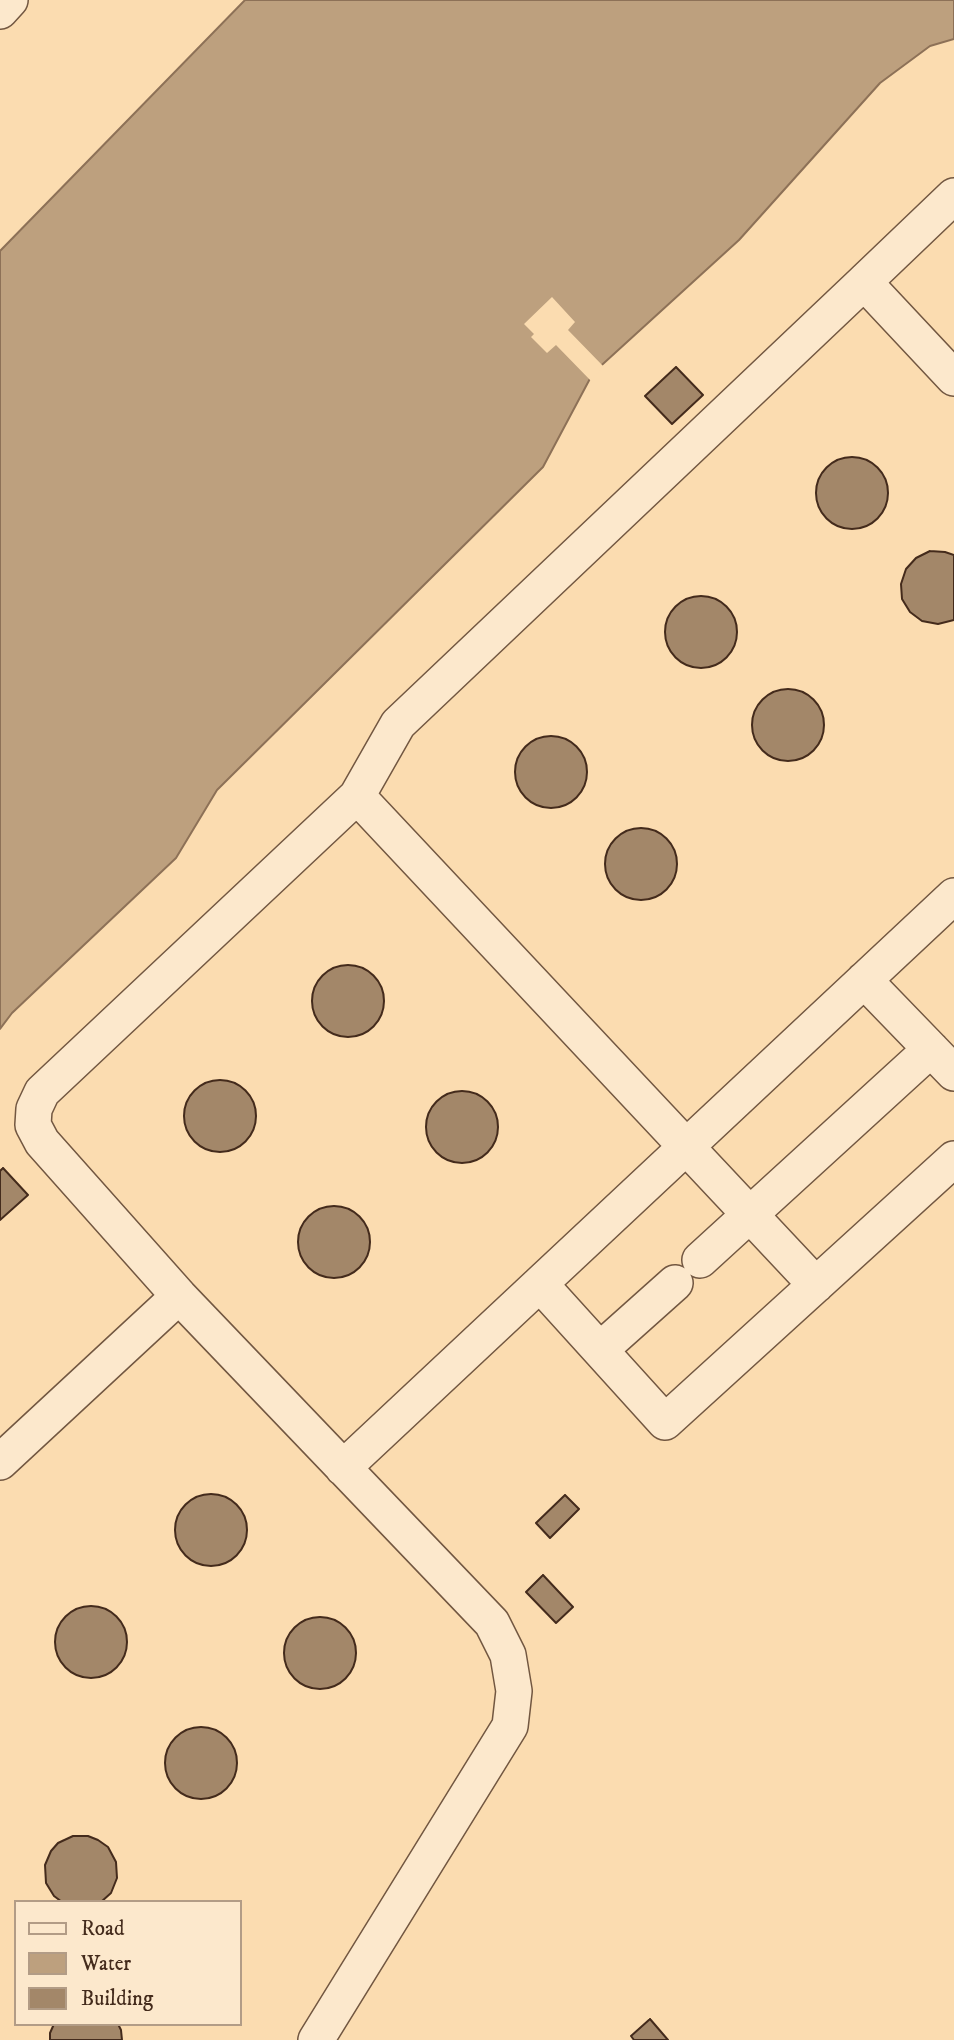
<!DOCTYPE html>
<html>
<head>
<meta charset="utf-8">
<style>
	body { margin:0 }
	#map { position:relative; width:954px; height:2040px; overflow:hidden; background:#fbdcb0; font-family:"IM FELL DW Pica",serif }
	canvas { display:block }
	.legend { position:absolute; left:14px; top:1900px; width:228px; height:126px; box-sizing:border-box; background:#fce8cc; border:2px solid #b29c86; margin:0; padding:9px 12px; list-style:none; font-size:21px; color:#442b1c }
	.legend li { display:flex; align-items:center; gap:14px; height:35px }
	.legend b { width:35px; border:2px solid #b29c86 }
</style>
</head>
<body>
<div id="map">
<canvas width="954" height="2040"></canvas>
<ul class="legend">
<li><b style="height:9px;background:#fce8cc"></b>Road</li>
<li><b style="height:19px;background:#bda07e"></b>Water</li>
<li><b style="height:19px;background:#a38769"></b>Building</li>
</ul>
</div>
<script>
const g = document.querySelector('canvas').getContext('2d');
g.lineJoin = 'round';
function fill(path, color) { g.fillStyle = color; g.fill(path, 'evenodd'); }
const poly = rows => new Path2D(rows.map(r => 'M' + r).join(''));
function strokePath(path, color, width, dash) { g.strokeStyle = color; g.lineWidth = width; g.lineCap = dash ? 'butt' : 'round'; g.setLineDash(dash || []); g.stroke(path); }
const water = poly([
	[245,0,954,0,954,39,930,46,880,83,739,240,593,373,543,467,217,790,176,858,12,1013,0,1029,0,251,245,0]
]);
const pier = poly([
	[552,297,575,322,568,330,604,367,595,375,592,382,556,345,547,353,531,337,534,334,524,324]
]);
const building = poly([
	[676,367,703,395,672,424,645,396,676,367],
	'816 493a36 36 0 1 1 72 0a36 36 0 1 1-72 0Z',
	[930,551,945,552,954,555,954,620,938,624,922,621,910,612,902,599,901,584,906,569,916,558,930,551],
	'665 632a36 36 0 1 1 72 0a36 36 0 1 1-72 0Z',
	'752 725a36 36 0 1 1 72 0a36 36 0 1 1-72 0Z',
	'515 772a36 36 0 1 1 72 0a36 36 0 1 1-72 0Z',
	'605 864a36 36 0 1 1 72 0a36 36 0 1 1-72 0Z',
	'312 1001a36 36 0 1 1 72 0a36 36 0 1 1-72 0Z',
	'184 1116a36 36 0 1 1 72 0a36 36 0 1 1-72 0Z',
	'426 1127a36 36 0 1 1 72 0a36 36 0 1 1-72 0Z',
	[3,1168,28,1195,0,1220,0,1171,3,1168],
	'298 1242a36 36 0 1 1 72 0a36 36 0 1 1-72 0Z',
	'175 1530a36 36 0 1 1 72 0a36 36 0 1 1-72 0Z',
	[565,1495,579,1509,550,1538,536,1523,565,1495],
	[543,1575,573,1607,556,1623,526,1592,543,1575],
	'55 1642a36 36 0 1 1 72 0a36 36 0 1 1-72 0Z',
	'284 1653a36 36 0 1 1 72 0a36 36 0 1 1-72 0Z',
	'165 1763a36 36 0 1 1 72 0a36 36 0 1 1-72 0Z',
	[73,1836,88,1836,98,1840,108,1847,116,1862,117,1878,111,1893,101,1902,62,1902,54,1896,46,1883,45,1865,51,1851,58,1843,73,1836],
	[650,2019,668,2040,634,2040,631,2036,650,2019],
	[54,2024,118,2024,121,2030,122,2040,50,2040,50,2033,54,2024]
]);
const minor = poly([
	[0,11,10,0],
	[864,282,954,196],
	[357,796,816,1285],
	[864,980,954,1073],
	[700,1260,931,1049],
	[540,1284,665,1422,954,1159],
	[600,1350,675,1283],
	[0,1462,179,1296],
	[343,1468,954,896],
	[316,2040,510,1726,514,1691,508,1655,492,1623,179,1296,42,1142,33,1125,34,1109,42,1092,357,796,398,724,864,282,954,378]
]);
fill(water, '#bda07e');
strokePath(water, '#8d7157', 2);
fill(pier, '#fbdcb0');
fill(building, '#a38769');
strokePath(building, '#442b1c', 2);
strokePath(minor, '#725741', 38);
strokePath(minor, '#fce8cc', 35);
</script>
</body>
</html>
